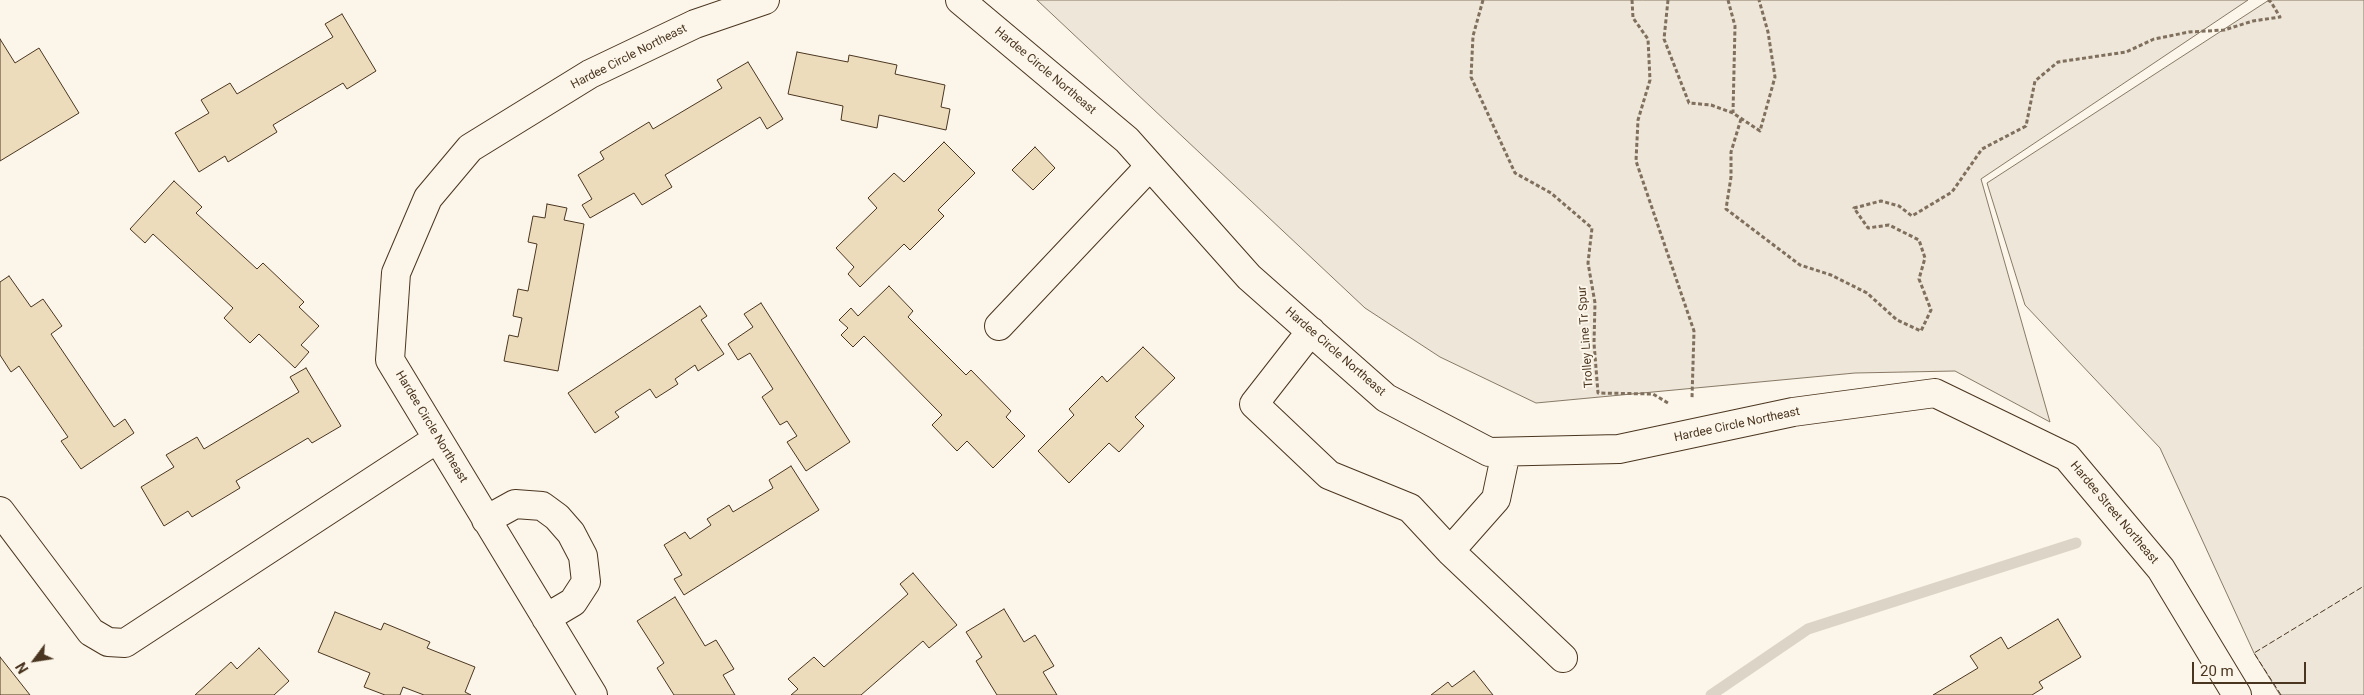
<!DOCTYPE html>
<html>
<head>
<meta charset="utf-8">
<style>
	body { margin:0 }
	#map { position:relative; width:2364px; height:695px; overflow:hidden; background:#fbf6e9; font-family:Roboto,sans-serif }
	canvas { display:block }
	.north { position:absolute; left:10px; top:635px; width:50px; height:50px; -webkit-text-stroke:4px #fbf6e9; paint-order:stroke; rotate:239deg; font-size:14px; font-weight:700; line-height:20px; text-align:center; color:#4a3520 }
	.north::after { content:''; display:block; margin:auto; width:18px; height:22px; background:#4a3520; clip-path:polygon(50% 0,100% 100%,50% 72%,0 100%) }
	.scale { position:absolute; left:2192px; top:662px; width:114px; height:22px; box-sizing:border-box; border:2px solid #4a3520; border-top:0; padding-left:6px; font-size:15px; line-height:18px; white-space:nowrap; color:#4a3520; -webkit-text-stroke:4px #fbf6e9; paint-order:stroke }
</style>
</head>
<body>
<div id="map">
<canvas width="2364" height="695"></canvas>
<div class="north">N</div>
<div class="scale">20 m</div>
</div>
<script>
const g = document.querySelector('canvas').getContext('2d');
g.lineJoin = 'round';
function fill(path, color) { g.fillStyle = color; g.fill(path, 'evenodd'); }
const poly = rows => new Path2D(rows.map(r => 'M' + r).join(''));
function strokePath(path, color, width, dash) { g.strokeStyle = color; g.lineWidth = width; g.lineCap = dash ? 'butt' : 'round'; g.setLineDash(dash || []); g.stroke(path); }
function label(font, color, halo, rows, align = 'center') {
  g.font = font + ' Roboto,sans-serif'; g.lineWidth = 4; g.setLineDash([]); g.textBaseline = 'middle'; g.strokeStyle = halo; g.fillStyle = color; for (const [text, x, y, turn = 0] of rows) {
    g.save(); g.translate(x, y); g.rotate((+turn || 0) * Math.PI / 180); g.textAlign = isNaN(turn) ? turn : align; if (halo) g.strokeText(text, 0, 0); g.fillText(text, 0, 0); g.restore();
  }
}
const green = poly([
	[1037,0,2248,0,1981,179,2050,422,1955,371,1855,373,1536,403,1440,357,1365,308,1037,0],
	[2269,0,2364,0,2364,695,2280,695,2254,653,2160,448,2025,305,1987,183,2269,0]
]);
const stream = poly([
	[1711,695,1808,629,2076,543]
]);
const building = poly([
	[342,14,376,71,347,89,343,83,273,125,277,132,228,162,225,156,199,172,175,133,209,113,201,100,230,83,237,94,333,37,325,24,342,14],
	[0,39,15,63,39,48,79,113,0,161,0,39],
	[797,52,848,62,849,55,897,65,895,74,945,85,941,107,950,109,946,130,879,115,877,128,841,120,843,106,788,94,797,52],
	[748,62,783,119,767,129,760,117,665,175,672,187,642,205,634,193,590,218,582,205,592,199,578,175,604,159,600,152,649,122,653,129,722,88,717,80,748,62],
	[944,142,975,173,938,210,944,216,910,250,904,244,860,287,848,274,854,267,836,248,877,208,868,198,894,173,904,182,944,142],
	[1035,147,1055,168,1033,190,1012,170,1035,147],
	[174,181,202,207,196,213,257,269,263,263,304,302,299,307,319,326,301,345,309,352,295,368,259,334,250,343,224,318,233,308,153,234,145,243,130,229,174,181],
	[547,204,567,208,564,220,584,224,558,371,504,361,509,335,518,337,522,318,513,316,518,289,528,291,537,244,528,242,533,216,545,218,547,204],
	[9,276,31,307,43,299,62,326,51,334,114,427,125,419,134,433,81,469,61,441,68,437,19,366,11,372,0,355,0,282,9,276],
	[889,286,913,311,908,317,966,375,971,370,1011,411,1006,417,1025,436,993,468,967,441,957,451,932,425,942,415,864,336,853,347,841,335,848,328,839,320,851,308,858,316,889,286],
	[761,303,850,442,806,471,787,442,797,436,787,421,780,425,762,397,773,389,750,353,738,360,728,344,753,327,744,314,761,303],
	[700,306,707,316,701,320,724,354,698,371,695,365,675,379,678,384,656,398,650,389,615,412,619,417,595,433,568,393,700,306],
	[1143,347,1175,378,1135,417,1144,426,1119,452,1109,443,1069,483,1038,451,1074,415,1069,409,1102,376,1107,382,1143,347],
	[306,368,341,426,312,443,308,438,236,481,240,488,192,517,188,511,164,526,141,487,174,467,166,455,197,437,204,449,299,392,290,377,306,368],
	[791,466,819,510,684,595,674,579,682,575,664,545,685,532,690,539,711,525,707,519,729,505,733,512,773,488,769,480,791,466],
	[913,573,957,625,929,648,923,641,861,695,791,695,798,689,788,679,814,657,824,667,908,594,900,584,913,573],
	[675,597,705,646,716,640,734,669,723,675,735,695,674,695,657,668,664,663,637,621,675,597],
	[1004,609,1024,642,1035,635,1054,666,1043,672,1057,695,997,695,976,661,982,657,966,632,1004,609],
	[335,612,381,630,384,623,430,642,427,648,475,667,465,692,471,695,424,695,403,687,400,695,385,695,364,687,370,673,318,652,335,612],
	[2058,619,2081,657,2039,682,2043,688,2032,695,1933,695,1978,668,1970,656,2001,637,2008,649,2058,619],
	[259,648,289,681,274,695,195,695,231,662,237,669,259,648],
	[0,657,30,695,0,695,0,657],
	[1474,671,1493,695,1431,695,1448,682,1452,687,1474,671]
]);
const path = poly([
	[1483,0,1473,36,1471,77,1515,173,1551,193,1592,228,1588,263,1595,303,1594,343,1598,393,1653,394,1668,403],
	[1632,0,1633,18,1648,39,1650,80,1638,120,1636,161,1694,331,1692,398],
	[1668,0,1664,39,1689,103,1711,105,1733,113,1760,131,1775,77,1768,32,1759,0],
	[1728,0,1735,26,1733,113],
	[1741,119,1731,152,1731,177,1726,209,1800,265,1831,275,1867,293,1897,320,1921,331,1931,310,1919,279,1925,258,1919,240,1889,225,1868,228,1854,208,1881,201,1899,206,1912,216,1952,192,1982,149,2026,126,2035,81,2058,62,2126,52,2154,39,2189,32,2224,30,2253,21,2280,17,2271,2,2268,0]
]);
const minor = poly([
	[960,0,1127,140,1249,277,1386,398,1489,452,1619,449,1793,412,1935,393,2067,457,2161,569,2237,695],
	[999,326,1150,166],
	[1311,331,1254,404,1329,475,1410,508,1450,551,1563,658],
	[0,511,91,632,108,642,125,643,437,439],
	[486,520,515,504,542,506,557,517,571,533,583,556,586,582,573,602,546,618],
	[1450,551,1496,499,1506,452],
	[593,695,390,360,396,273,428,198,470,148,590,74,695,24,765,0]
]);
const fence = poly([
	[2281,695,2254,653,2364,586]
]);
const streetNames = [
	["Hardee Circle Northeast",629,57,-27],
	["Hardee Circle Northeast",1045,71,40],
	["Trolley Line Tr Spur",1586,337,-94],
	["Hardee Circle Northeast",1335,352,41],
	["Hardee Circle Northeast",1737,425,-12],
	["Hardee Circle Northeast",431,427,59],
	["Hardee Street Northeast",2114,513,50]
];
fill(green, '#ede6d9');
strokePath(green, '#887966', 1);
strokePath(stream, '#dcd4c6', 11);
fill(building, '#ecdcbc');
strokePath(building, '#4a3520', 1);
strokePath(minor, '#4a3520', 30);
strokePath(path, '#7f6f5c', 3, [4, 2.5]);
strokePath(minor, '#fbf6e9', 28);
strokePath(fence, '#4a3520', 1, [6, 2.5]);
label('12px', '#4a3520', '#fbf6e9', streetNames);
</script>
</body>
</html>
